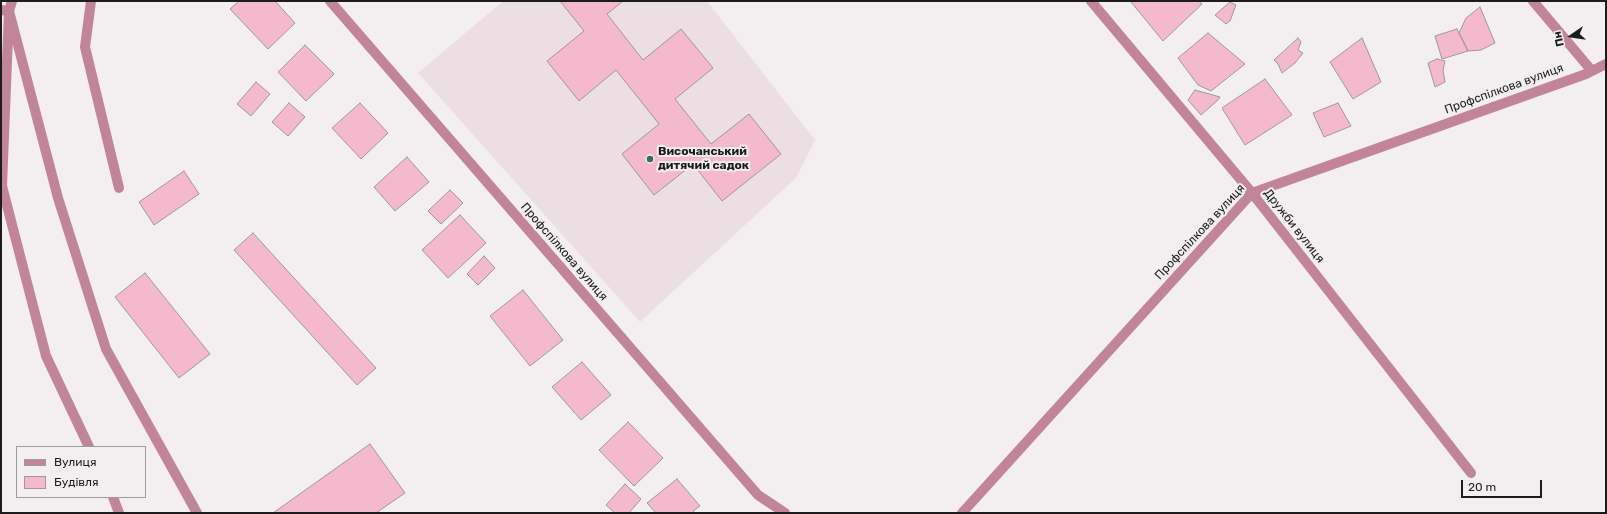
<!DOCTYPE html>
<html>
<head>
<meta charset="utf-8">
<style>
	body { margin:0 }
	#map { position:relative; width:1607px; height:514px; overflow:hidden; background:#f3eff0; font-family:Rubik,sans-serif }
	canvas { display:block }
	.frame { position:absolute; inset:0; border:2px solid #1d1c1c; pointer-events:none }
	.legend { position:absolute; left:16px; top:446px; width:130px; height:52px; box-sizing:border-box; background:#f3eff0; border:1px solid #9d9b9b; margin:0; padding:5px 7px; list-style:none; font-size:12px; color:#1d1c1c }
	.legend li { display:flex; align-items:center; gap:8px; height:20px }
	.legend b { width:20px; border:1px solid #9d9b9b }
	.north { position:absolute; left:1551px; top:16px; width:40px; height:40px; -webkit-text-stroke:3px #f3eff0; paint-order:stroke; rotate:257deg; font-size:11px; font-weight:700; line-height:16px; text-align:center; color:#1d1c1c }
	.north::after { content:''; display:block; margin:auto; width:14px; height:18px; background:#1d1c1c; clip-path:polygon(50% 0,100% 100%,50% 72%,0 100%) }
	.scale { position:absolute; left:1461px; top:480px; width:81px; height:18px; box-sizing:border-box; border:2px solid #1d1c1c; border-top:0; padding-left:5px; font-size:12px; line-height:14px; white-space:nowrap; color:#1d1c1c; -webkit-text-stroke:3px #f3eff0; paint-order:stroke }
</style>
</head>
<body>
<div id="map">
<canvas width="1607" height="514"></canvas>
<div class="frame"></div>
<ul class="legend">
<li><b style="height:5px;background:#c28499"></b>Вулиця</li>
<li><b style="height:11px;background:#f4b9cc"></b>Будівля</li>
</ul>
<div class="north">Пн</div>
<div class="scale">20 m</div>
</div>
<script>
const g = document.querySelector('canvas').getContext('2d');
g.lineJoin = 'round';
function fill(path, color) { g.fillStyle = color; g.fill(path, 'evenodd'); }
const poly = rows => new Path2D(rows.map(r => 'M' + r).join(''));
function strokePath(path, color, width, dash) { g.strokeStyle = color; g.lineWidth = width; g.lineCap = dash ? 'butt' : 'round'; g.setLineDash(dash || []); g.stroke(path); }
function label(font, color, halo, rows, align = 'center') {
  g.font = font + ' Rubik,sans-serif'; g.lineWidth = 4; g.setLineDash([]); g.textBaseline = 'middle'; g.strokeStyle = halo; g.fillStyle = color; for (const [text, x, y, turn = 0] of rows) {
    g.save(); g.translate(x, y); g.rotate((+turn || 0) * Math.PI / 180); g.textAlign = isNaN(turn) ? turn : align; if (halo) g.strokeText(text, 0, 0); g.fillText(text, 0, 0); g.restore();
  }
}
const built = poly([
	[503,1,707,1,815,140,796,178,640,322,418,73]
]);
const building = poly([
	[239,1,275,1,295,23,268,49,230,9,239,1],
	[560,1,623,1,607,14,643,60,681,29,713,68,675,99,711,144,749,114,781,154,722,201,693,164,654,195,622,154,659,124,616,70,579,101,547,61,584,31,560,1],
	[1132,1,1199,1,1202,4,1163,41,1131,2,1132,1],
	[1230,2,1236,5,1230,21,1226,24,1215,15,1230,2],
	[1480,7,1495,43,1481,50,1468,51,1459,33,1466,18,1480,7],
	[1457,29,1468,51,1442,59,1435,36,1457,29],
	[1208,33,1245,64,1211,91,1198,85,1178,58,1208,33],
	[1298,38,1301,42,1298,50,1303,53,1295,63,1282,73,1278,64,1274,60,1298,38],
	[1362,38,1381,82,1353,99,1330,62,1362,38],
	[305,45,334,74,306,101,278,72,305,45],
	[1437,59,1445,61,1443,70,1445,82,1435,87,1428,63,1437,59],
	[1265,79,1292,115,1245,145,1222,108,1265,79],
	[256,82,270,94,251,116,237,104,256,82],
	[1195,90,1220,97,1218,100,1201,115,1188,100,1195,90],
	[289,103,305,117,288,136,272,122,289,103],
	[360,103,388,133,361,159,332,128,360,103],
	[1338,103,1351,126,1324,137,1313,113,1338,103],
	[407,157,429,182,395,211,374,187,407,157],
	[184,171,199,194,154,225,139,202,184,171],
	[450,190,463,203,441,224,428,211,450,190],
	[460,215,486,243,448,278,422,250,460,215],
	[253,233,376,368,357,385,234,250,253,233],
	[484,256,495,268,478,285,467,274,484,256],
	[145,273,210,354,179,378,115,297,145,273],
	[523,290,563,340,530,366,490,316,523,290],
	[582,362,611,395,581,420,552,387,582,362],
	[628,422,663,458,634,486,599,450,628,422],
	[370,444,405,493,376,513,273,513,370,444],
	[677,479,700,506,693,511,695,513,656,513,647,503,677,479],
	[625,484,641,499,629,513,615,513,606,505,625,484]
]);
const minor = poly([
	[12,1,9,11,2,186,46,356,89,447],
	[91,1,85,47,119,188],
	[330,1,758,495,785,513],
	[1091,1,1252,193,1471,473],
	[1533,1,1592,71],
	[1,10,9,11,58,198,106,349,197,513],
	[113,497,119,513],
	[962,513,1252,193,1586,74,1606,64]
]);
const markers = [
	[650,159,4,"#2c6f62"]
];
const streetNames = [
	["Профспілкова вулиця",1504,89,-20],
	["Дружби вулиця",1294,226,52],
	["Профспілкова вулиця",1200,232,-47],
	["Профспілкова вулиця",564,252,49]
];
const poiNames = [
	["Височанський",658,152],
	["дитячий садок",658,166]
];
fill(built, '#ecdfe3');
fill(building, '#f4b9cc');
strokePath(building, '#9c9899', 1);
strokePath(minor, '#c28499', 10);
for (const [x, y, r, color] of markers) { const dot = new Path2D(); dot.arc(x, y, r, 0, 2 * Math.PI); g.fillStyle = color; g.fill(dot); strokePath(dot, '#f3eff0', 1.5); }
label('12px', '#1d1c1c', '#f3eff0', streetNames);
label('bold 12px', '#1d1c1c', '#f3eff0', poiNames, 'left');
</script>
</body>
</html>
